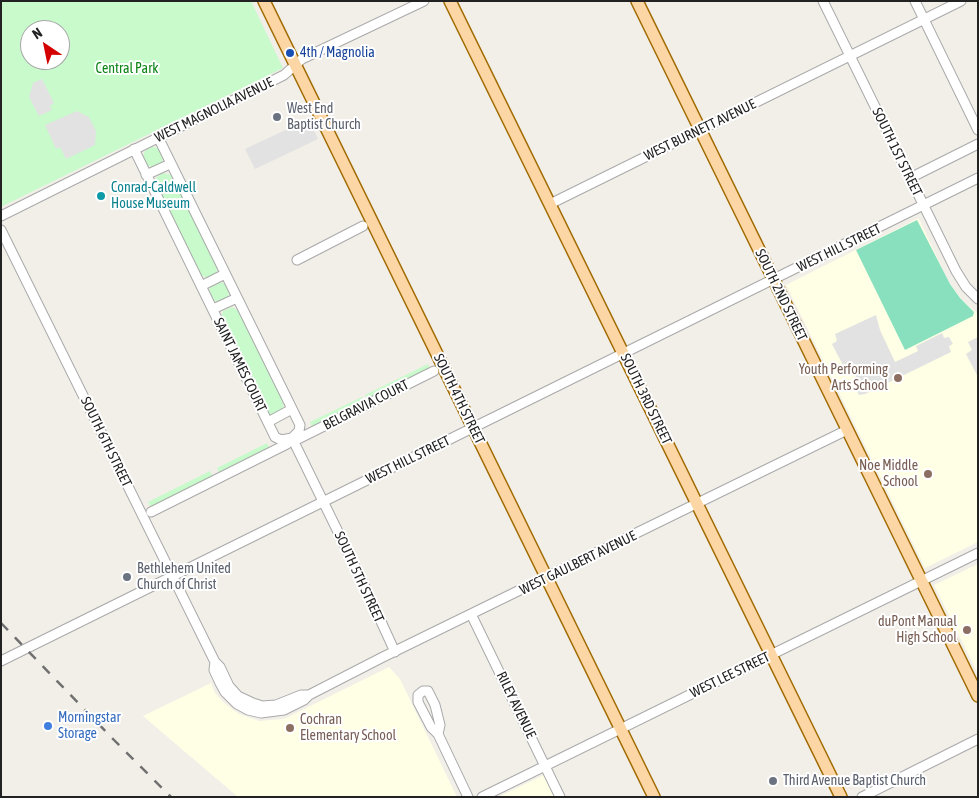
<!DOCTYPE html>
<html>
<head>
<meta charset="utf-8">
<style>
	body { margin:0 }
	#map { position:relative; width:979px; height:798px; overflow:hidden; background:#f2efe9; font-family:"Asap Condensed",sans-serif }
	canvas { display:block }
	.frame { position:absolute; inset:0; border:2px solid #222; pointer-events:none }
	.north { position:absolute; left:20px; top:20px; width:50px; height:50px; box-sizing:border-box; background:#fff; border:1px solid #a7a7a7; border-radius:50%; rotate:326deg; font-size:14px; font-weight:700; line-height:20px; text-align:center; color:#222 }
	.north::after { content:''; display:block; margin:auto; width:18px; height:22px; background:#d40000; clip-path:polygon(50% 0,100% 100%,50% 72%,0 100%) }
</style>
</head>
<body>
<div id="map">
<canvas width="979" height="798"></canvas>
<div class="frame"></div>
<div class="north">N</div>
</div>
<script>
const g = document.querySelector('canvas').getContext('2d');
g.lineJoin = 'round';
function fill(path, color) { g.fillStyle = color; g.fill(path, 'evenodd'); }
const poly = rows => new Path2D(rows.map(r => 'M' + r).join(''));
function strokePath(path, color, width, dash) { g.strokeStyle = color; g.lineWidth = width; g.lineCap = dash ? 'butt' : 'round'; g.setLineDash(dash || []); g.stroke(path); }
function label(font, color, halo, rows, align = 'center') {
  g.font = font + ' "Asap Condensed",sans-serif'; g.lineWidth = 4; g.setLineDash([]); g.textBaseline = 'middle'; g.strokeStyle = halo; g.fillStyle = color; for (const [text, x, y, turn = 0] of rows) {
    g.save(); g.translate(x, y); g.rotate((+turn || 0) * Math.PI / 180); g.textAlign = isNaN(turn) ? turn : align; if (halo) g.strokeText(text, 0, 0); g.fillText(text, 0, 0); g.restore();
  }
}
const education = poly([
	[917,219,919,219,948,281,962,300,978,314,978,542,925,568,786,285],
	[978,564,978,674,934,585],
	[389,667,400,679,457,797,238,797,143,716,211,683,215,693,223,702,239,714,259,721,284,719],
	[544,775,555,797,498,797]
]);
const park = poly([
	[1,1,251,1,283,68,1,207],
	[30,30,60,30,60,60,30,60],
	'143 157a10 10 0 1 1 20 0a10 10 0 1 1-20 0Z',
	[162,173,172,175,218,268,215,275,207,278,198,274,155,186,156,178],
	'209 292a10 10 0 1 1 20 0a10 10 0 1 1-20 0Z',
	[232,307,239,311,284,401,283,410,272,415,268,413,221,318,223,311],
	[428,364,431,371,369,402,365,395],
	[362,397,365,404,313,430,310,422],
	[267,443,271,451,221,476,217,468],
	[210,471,214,479,152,510,148,502]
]);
const pitch = poly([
	[917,220,950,284,960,298,974,312,973,316,905,350,856,250]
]);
const parking = poly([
	[42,79,54,103,50,106,52,110,39,116,29,97,33,83],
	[77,111,89,117,96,131,95,145,66,159,60,147,56,149,45,125],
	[309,119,318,139,255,169,245,149],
	[876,315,880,330,895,362,918,351,916,346,942,333,944,338,949,337,953,344,949,346,951,352,865,394,859,395,854,384,856,377,853,367,845,369,832,344,837,341,835,334],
	[978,337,978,377,966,354,972,350,968,342]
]);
const minor = poly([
	[823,1,956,271,966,287,978,299],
	[915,1,978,130],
	[134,149,275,437,281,440,292,438,299,431,300,425,158,137],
	[146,175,170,164],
	[910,178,978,144],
	[550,204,961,1],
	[1,216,284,75,302,59,424,1],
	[1,230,215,662,220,667,229,686,238,696,253,703,262,706,276,705,301,695,309,695],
	[297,260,363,226],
	[201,286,225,274],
	[213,309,237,298],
	[268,422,292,409],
	[292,438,368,593,395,652],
	[298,439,434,371],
	[151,512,287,444],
	[471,614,560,797],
	[1,661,978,178],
	[215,662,214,670,220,683,225,692,237,704,248,710,261,713,284,710,304,700,309,695,383,657,847,430],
	[438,734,440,725,435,705,428,691,423,691,418,695,418,702,431,727,438,734,468,797],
	[482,797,978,553],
	[862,797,978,739]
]);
const major = poly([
	[264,1,654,797],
	[450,1,841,797],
	[637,1,978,696]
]);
const rail = poly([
	[1,623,114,740,171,797]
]);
const markers = [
	[290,53,5,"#1a4fb4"],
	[277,117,5,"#6b7280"],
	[101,196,5,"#0f9aa8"],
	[898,378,5,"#8d6e63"],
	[928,474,5,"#8d6e63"],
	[127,577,5,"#6b7280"],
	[967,630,5,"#8d6e63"],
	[48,726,5,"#3f7fe0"],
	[290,728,5,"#8d6e63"],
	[773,781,5,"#6b7280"]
];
const transitNames = [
	["4th / Magnolia",300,53]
];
const parkNames = [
	["Central Park",127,69]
];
const worshipNames = [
	["West End",287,109],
	["Baptist Church",287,125],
	["Bethlehem United",137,569],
	["Church of Christ",137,585],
	["Third Avenue Baptist Church",783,781]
];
const streetNames = [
	["WEST MAGNOLIA AVENUE",214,110,-26],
	["WEST BURNETT AVENUE",700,130,-26],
	["SOUTH 1ST STREET",897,152,64],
	["WEST HILL STREET",839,248,-26],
	["SOUTH 2ND STREET",781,295,64],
	["SAINT JAMES COURT",240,365,64],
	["SOUTH 4TH STREET",459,399,64],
	["SOUTH 3RD STREET",646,399,64],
	["BELGRAVIA COURT",366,405,-27],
	["SOUTH 6TH STREET",106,442,64],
	["WEST HILL STREET",408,460,-26],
	["WEST GAULBERT AVENUE",578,563,-26],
	["SOUTH 5TH STREET",359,577,65],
	["WEST LEE STREET",730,675,-26],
	["RILEY AVENUE",516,705,64]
];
const cultureNames = [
	["Conrad-Caldwell",111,188],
	["House Museum",111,204]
];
const educationNames = [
	["Youth Performing",888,370],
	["Arts School",888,386],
	["Noe Middle",918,466],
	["School",918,482],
	["duPont Manual",957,622],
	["High School",957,638],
	["Cochran",300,720,"left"],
	["Elementary School",300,736,"left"]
];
const shopNames = [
	["Morningstar",58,718],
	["Storage",58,734]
];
fill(education, '#ffffe5');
fill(park, '#c8facc');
fill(pitch, '#88e0be');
fill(parking, '#e2e2e2');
strokePath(minor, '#a9a9a9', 11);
strokePath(major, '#a06b00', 14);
strokePath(minor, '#fff', 9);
strokePath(major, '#fcd6a4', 11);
strokePath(rail, '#707070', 2.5, [10, 10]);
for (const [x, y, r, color] of markers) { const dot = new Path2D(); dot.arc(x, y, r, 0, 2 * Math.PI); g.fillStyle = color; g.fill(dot); strokePath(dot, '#fff', 2); }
label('14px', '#164399', '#fff', transitNames, 'left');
label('14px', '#0c8416', '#fff', parkNames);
label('14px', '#5b616d', '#fff', worshipNames, 'left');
label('14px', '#222', '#fff', streetNames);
label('14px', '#0d838f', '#fff', cultureNames, 'left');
label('14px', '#785e54', '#fff', educationNames, 'right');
label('14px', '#366cbe', '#fff', shopNames, 'left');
</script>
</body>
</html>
